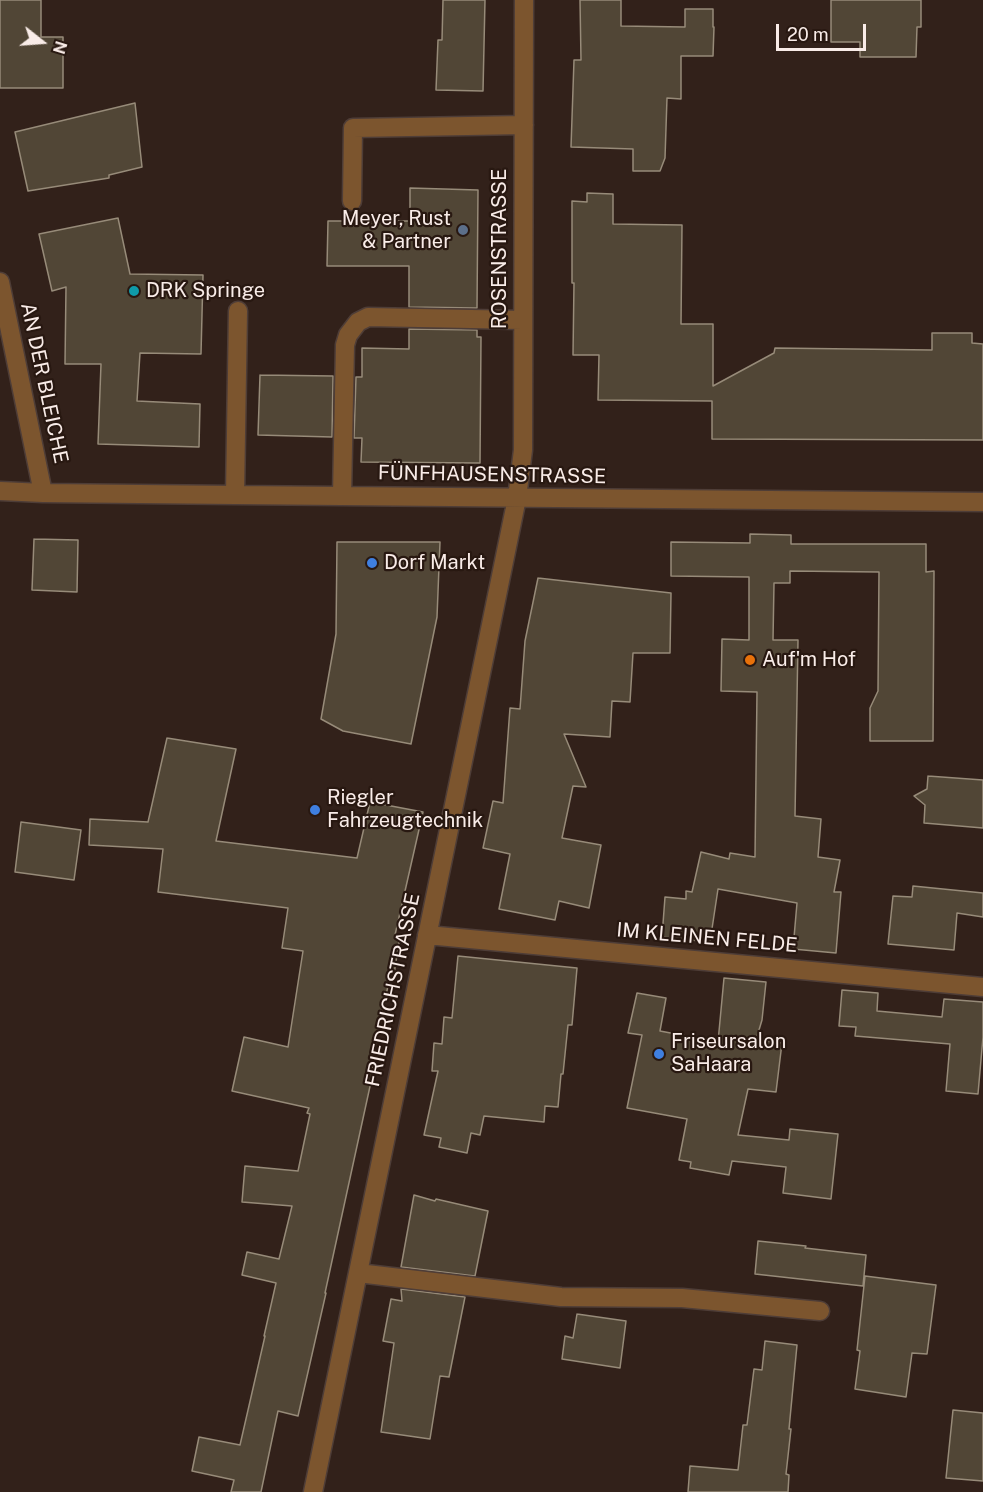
<!DOCTYPE html>
<html>
<head>
<meta charset="utf-8">
<style>
	body { margin:0 }
	#map { position:relative; width:983px; height:1492px; overflow:hidden; background:#32211a; font-family:"Public Sans",sans-serif }
	canvas { display:block }
	.north { position:absolute; left:12px; top:12px; width:60px; height:60px; -webkit-text-stroke:4px #281811; paint-order:stroke; rotate:107deg; font-size:16px; font-weight:700; line-height:24px; text-align:center; color:#f9ece8 }
	.north::after { content:''; display:block; margin:auto; width:21px; height:27px; background:#f9ece8; clip-path:polygon(50% 0,100% 100%,50% 72%,0 100%) }
	.scale { position:absolute; left:776px; top:24px; width:90px; height:27px; box-sizing:border-box; border:3px solid #f9ece8; border-top:0; padding-left:8px; font-size:18px; line-height:21px; white-space:nowrap; color:#f9ece8; -webkit-text-stroke:4px #281811; paint-order:stroke }
</style>
</head>
<body>
<div id="map">
<canvas width="983" height="1492"></canvas>
<div class="north">N</div>
<div class="scale">20 m</div>
</div>
<script>
const g = document.querySelector('canvas').getContext('2d');
g.lineJoin = 'round';
function fill(path, color) { g.fillStyle = color; g.fill(path, 'evenodd'); }
const poly = rows => new Path2D(rows.map(r => 'M' + r).join(''));
function strokePath(path, color, width, dash) { g.strokeStyle = color; g.lineWidth = width; g.lineCap = dash ? 'butt' : 'round'; g.setLineDash(dash || []); g.stroke(path); }
function label(font, color, halo, rows, align = 'center') {
  g.font = font + ' "Public Sans",sans-serif'; g.lineWidth = 4.5; g.setLineDash([]); g.textBaseline = 'middle'; g.strokeStyle = halo; g.fillStyle = color; for (const [text, x, y, turn = 0] of rows) {
    g.save(); g.translate(x, y); g.rotate((+turn || 0) * Math.PI / 180); g.textAlign = isNaN(turn) ? turn : align; if (halo) g.strokeText(text, 0, 0); g.fillText(text, 0, 0); g.restore();
  }
}
const building = poly([
	[0,0,41,0,41,37,63,37,63,88,0,88,0,0],
	[443,0,485,0,483,91,436,90,438,40,442,40,443,0],
	[580,0,621,0,621,26,685,27,685,9,713,9,713,27,714,27,713,56,681,56,681,99,667,98,665,158,660,171,633,171,633,149,571,147,574,60,581,60,580,0],
	[831,0,921,0,921,27,917,27,916,57,860,57,860,42,831,42,831,0],
	[135,103,142,167,109,175,109,178,28,191,15,132,135,103],
	[410,188,478,190,477,308,409,307,409,266,327,266,328,221,410,221,410,188],
	[587,193,613,194,613,224,682,225,681,324,713,324,713,386,774,353,775,348,932,350,932,333,972,333,972,343,983,344,983,440,712,439,712,401,598,400,599,355,573,355,574,283,572,283,572,201,587,202,587,193],
	[118,218,130,274,203,275,201,354,140,353,137,401,200,404,199,447,98,444,101,364,65,364,66,287,52,291,39,234,118,218],
	[409,329,477,330,477,337,481,337,480,463,361,462,362,438,354,438,356,377,362,377,362,348,409,349,409,329],
	[260,375,333,376,332,437,258,435,260,375],
	[750,534,791,535,791,544,926,544,926,572,934,571,933,741,870,741,870,708,878,691,879,572,790,571,790,583,774,583,773,640,798,640,795,816,821,819,818,857,840,860,834,892,841,892,836,953,793,949,797,903,718,889,710,942,662,937,665,897,686,899,686,891,692,892,701,852,729,859,730,853,755,857,757,692,721,691,722,639,749,640,749,577,671,576,671,542,750,543,750,534],
	[34,539,78,540,77,592,32,590,34,539],
	[337,542,440,542,437,617,411,744,343,731,321,719,336,634,337,542],
	[538,578,671,593,670,653,633,653,630,702,612,701,610,737,564,734,586,787,573,786,562,838,601,845,589,908,559,901,555,920,499,909,510,854,483,848,493,801,503,803,510,708,520,709,525,641,538,578],
	[167,738,236,749,216,841,357,858,370,802,423,812,395,935,400,936,393,981,389,981,371,1067,374,1068,325,1293,326,1293,298,1416,278,1411,261,1492,231,1492,234,1480,192,1471,199,1437,240,1445,265,1336,264,1336,276,1283,242,1275,247,1252,279,1259,292,1206,242,1202,245,1166,298,1171,310,1114,307,1113,309,1108,232,1091,244,1037,288,1047,303,951,282,948,288,908,158,892,163,849,89,845,90,819,148,822,167,738],
	[928,776,983,780,983,828,924,823,925,805,914,796,927,789,928,776],
	[21,822,81,830,74,880,15,872,21,822],
	[913,886,983,893,983,917,957,913,954,950,888,944,893,896,912,897,913,886],
	[458,956,577,968,572,1025,568,1025,563,1074,561,1074,558,1107,545,1106,544,1122,484,1116,480,1135,471,1133,467,1153,439,1147,441,1138,424,1135,438,1071,432,1071,434,1043,442,1044,444,1017,452,1018,458,956],
	[724,978,766,982,762,1020,756,1040,782,1043,776,1092,748,1089,738,1135,789,1140,790,1129,838,1134,831,1199,783,1193,786,1167,732,1161,729,1175,690,1168,691,1162,679,1160,687,1119,627,1108,642,1035,628,1033,637,993,666,998,660,1031,718,1042,724,978],
	[842,990,878,993,877,1011,942,1017,944,999,983,1002,983,1037,978,1094,946,1091,950,1044,855,1036,856,1027,839,1026,842,990],
	[414,1195,435,1201,436,1199,488,1211,475,1276,401,1267,414,1195],
	[758,1241,806,1246,805,1248,866,1255,863,1286,755,1274,758,1241],
	[865,1276,936,1285,927,1354,912,1353,906,1397,855,1389,860,1351,857,1350,865,1276],
	[401,1289,465,1297,449,1377,440,1376,430,1439,381,1432,394,1343,383,1341,391,1299,402,1301,401,1289],
	[577,1314,626,1321,620,1368,562,1359,565,1336,573,1338,577,1314],
	[765,1341,797,1345,789,1429,791,1429,786,1474,789,1475,788,1492,688,1492,690,1466,738,1470,743,1425,747,1425,754,1369,762,1370,765,1341],
	[953,1410,983,1413,983,1481,946,1478,953,1410]
]);
const minor = poly([
	[352,201,353,128,524,125],
	[0,282,43,493],
	[0,491,43,493,235,495,983,502],
	[235,495,238,311],
	[342,496,345,345,348,335,358,322,368,317,522,320],
	[427,935,983,987],
	[358,1273,561,1297,682,1298,820,1311],
	[313,1492,517,498,523,450,524,0]
]);
const markers = [
	[463,230,6,"#5c6f8a"],
	[134,291,6,"#0f9aa8"],
	[372,563,6,"#3f7fe0"],
	[750,660,6,"#e8710a"],
	[315,810,6,"#3f7fe0"],
	[659,1054,6,"#3f7fe0"]
];
const poiNames = [
	["Meyer, Rust",451,219,"right"],
	["& Partner",451,242,"right"],
	["DRK Springe",146,291],
	["Dorf Markt",384,563],
	["Auf'm Hof",762,660],
	["Riegler",327,798],
	["Fahrzeugtechnik",327,821],
	["Friseursalon",671,1042],
	["SaHaara",671,1065]
];
const streetNames = [
	["ROSENSTRASSE",500,249,-90],
	["AN DER BLEICHE",44,383,78],
	["FÜNFHAUSENSTRASSE",492,475,1],
	["IM KLEINEN FELDE",707,938,5],
	["FRIEDRICHSTRASSE",393,990,-78]
];
fill(building, '#514636');
strokePath(building, '#978b79', 1.5);
strokePath(minor, '#4e3d37', 21);
strokePath(minor, '#7c552e', 18);
for (const [x, y, r, color] of markers) { const dot = new Path2D(); dot.arc(x, y, r, 0, 2 * Math.PI); g.fillStyle = color; g.fill(dot); strokePath(dot, '#281811', 2); }
label('20px', '#f9ece8', '#281811', poiNames, 'left');
label('20px', '#f9ece8', '#281811', streetNames);
</script>
</body>
</html>
